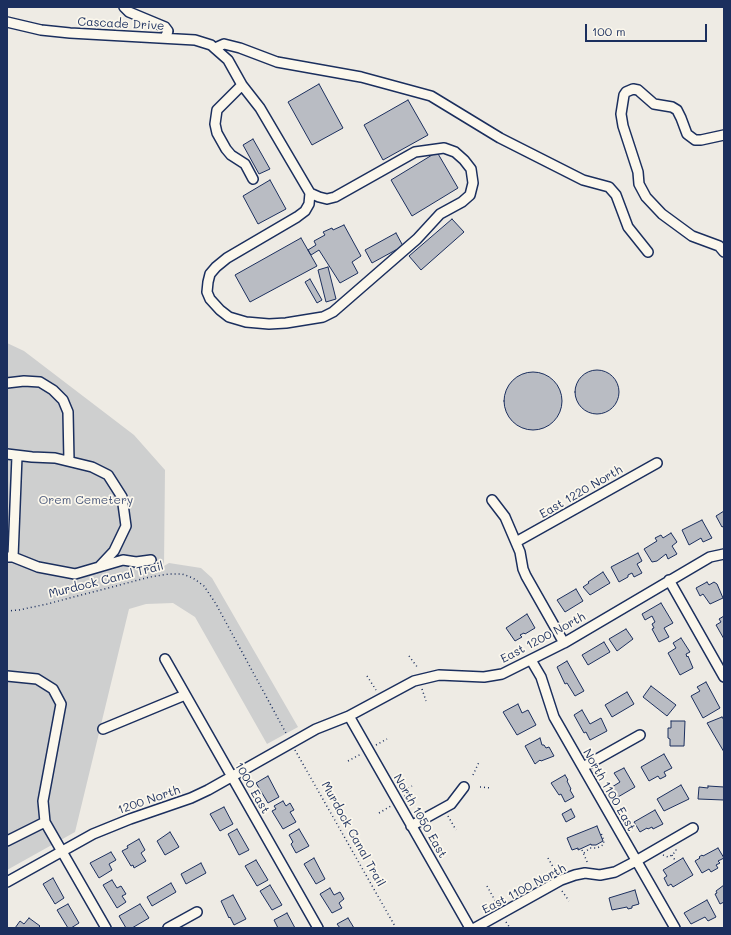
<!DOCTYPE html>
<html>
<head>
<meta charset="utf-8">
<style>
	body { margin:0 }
	#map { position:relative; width:731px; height:935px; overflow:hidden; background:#eeebe4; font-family:Mali,sans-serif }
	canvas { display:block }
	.frame { position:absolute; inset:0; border:8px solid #1b2f5e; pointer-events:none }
	.scale { position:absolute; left:585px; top:24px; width:122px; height:18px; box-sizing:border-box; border:2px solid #1b2f5e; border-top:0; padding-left:5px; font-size:12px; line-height:14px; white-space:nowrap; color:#1b2f5e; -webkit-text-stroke:3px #fbf7ec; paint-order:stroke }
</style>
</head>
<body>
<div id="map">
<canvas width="731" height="935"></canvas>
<div class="frame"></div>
<div class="scale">100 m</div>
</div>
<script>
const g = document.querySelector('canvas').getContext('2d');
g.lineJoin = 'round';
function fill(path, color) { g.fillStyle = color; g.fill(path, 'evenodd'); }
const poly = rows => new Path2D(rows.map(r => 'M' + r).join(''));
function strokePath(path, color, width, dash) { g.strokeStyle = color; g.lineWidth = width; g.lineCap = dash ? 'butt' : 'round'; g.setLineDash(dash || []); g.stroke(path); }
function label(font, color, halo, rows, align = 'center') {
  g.font = font + ' Mali,sans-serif'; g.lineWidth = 3.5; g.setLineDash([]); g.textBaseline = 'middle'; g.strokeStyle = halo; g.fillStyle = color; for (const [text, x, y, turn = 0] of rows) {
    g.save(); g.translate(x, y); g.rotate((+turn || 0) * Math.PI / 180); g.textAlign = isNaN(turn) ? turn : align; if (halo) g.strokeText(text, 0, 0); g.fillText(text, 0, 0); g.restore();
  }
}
const green = poly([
	[7,343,24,351,134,435,165,470,164,566,169,563,201,568,212,578,298,727,267,744,195,617,173,603,146,604,129,609,75,832,7,870]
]);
const building = poly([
	[319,84,343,128,312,145,288,102,319,84],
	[408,100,428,135,383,160,364,125,408,100],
	[253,139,270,169,259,174,243,145,253,139],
	[437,152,458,188,412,216,391,180,437,152],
	[270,180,286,209,258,224,243,196,270,180],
	[452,219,464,232,421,270,409,256,452,219],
	[344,225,361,256,352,262,358,273,340,283,319,250,311,255,308,250,316,245,314,241,325,235,323,232,332,228,333,230,344,225],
	[396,233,403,246,372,263,365,250,396,233],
	[301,238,317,266,250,302,235,275,301,238],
	[328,267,336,299,326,302,318,270,328,267],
	[310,279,322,300,317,303,305,282,310,279],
	'575 392a22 22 0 1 1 44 0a22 22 0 1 1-44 0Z',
	'504 401a29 29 0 1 1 58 0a29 29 0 1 1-58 0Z',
	[724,511,724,526,722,527,716,516,724,511],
	[702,520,712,538,703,542,701,538,689,545,682,530,702,520],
	[671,533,677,542,672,546,677,554,668,559,666,554,657,561,652,562,644,549,657,541,655,538,661,535,663,538,671,533],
	[638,553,642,561,637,564,642,573,634,577,632,573,628,575,628,577,619,582,611,567,638,553],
	[603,572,610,583,590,595,583,587,589,583,588,582,603,572],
	[707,582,709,585,714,582,717,584,723,598,710,604,703,594,700,596,696,588,707,582],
	[576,589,583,601,565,612,557,600,576,589],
	[661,603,673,623,664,628,669,637,659,642,652,629,654,628,652,624,655,622,652,616,645,620,642,614,661,603],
	[527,614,535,628,525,634,524,633,520,635,522,637,515,641,506,628,527,614],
	[724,616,724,639,716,625,721,622,719,619,724,616],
	[626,629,633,639,617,651,609,639,626,629],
	[681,638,690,652,686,654,687,657,688,656,693,668,680,675,668,653,676,648,673,643,681,638],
	[604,642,610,652,588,665,582,655,604,642],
	[567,661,584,691,575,696,567,683,565,684,557,667,567,661],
	[706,682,720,708,703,718,691,696,700,691,697,687,706,682],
	[651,686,676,705,667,716,643,697,651,686],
	[627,692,634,704,612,717,605,705,627,692],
	[518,704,522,713,528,710,536,725,517,735,503,712,518,704],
	[582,710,590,724,601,718,607,731,590,740,586,732,584,733,574,715,582,710],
	[722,717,724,720,724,752,707,723,722,717],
	[671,721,685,721,684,746,670,746,670,739,668,738,668,728,671,728,671,721],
	[540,738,542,745,544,745,546,748,549,747,554,756,541,761,540,760,535,764,525,746,540,738],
	[664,754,672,768,664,772,666,776,660,779,658,776,649,781,641,767,664,754],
	[624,768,635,787,618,797,612,787,620,782,614,773,624,768],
	[565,775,568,780,567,781,571,789,570,790,574,797,565,802,561,794,559,795,551,783,565,775],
	[268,776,279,797,268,803,256,783,268,776],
	[681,785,689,799,664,811,657,799,681,785],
	[708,786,724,787,724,800,698,799,699,787,708,788,708,786],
	[283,801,286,806,290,803,294,810,290,812,296,822,283,829,272,811,276,809,274,806,283,801],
	[224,807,233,824,220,831,210,814,224,807],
	[571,809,575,817,566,822,562,814,571,809],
	[655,810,663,824,653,829,652,827,648,829,647,828,640,832,634,822,655,810],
	[597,826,603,841,596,845,591,845,591,844,578,850,578,848,572,850,567,838,597,826],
	[237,829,249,850,239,855,228,834,237,829],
	[299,829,309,846,296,853,291,844,293,842,289,835,299,829],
	[170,832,179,847,165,855,157,841,170,832],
	[139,839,145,850,141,853,146,861,134,868,133,865,131,866,122,851,128,848,127,846,139,839],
	[718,848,724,858,718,861,720,863,716,865,718,868,711,872,709,869,702,873,695,861,700,858,699,857,702,855,703,856,718,848],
	[111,852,116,860,109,864,112,870,99,878,90,863,111,852],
	[314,858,325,879,316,884,304,864,314,858],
	[683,858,693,875,673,887,671,884,668,886,664,878,667,876,663,870,683,858],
	[256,860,268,880,257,886,245,866,256,860],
	[201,863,206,873,186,884,181,874,201,863],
	[53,878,64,898,55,904,43,884,53,878],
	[112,880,117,888,121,886,126,894,122,896,126,902,117,908,103,885,112,880],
	[171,883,176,892,152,906,147,897,171,883],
	[270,885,282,905,272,910,260,891,270,885],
	[724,885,724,902,720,904,715,894,717,893,716,891,724,885],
	[330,888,334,895,340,892,344,899,339,903,342,908,332,913,320,894,330,888],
	[635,890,639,904,632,906,632,908,628,909,627,907,612,910,609,898,635,890],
	[233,895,246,919,234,925,230,917,229,918,221,901,233,895],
	[707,900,716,917,708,921,705,917,691,924,684,913,707,900],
	[68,904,79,923,71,928,68,928,57,910,68,904],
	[140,904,149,918,132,928,126,928,119,916,140,904],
	[287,913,295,928,278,928,274,920,287,913],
	[29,918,40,926,38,928,15,928,20,921,24,924,29,918],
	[348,918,354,928,340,928,337,924,348,918]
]);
const path = poly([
	[7,611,19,610,47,604,150,577,169,574,182,574,193,578,204,586,216,604,287,735],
	[409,656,418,668],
	[367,676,376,690],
	[422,689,426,701],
	[376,745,387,739],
	[295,750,396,928],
	[348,761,361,754],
	[473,775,479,762],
	[398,786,403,785,408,788,408,793,404,797],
	[480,787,491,788],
	[408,788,412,786],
	[379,813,391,806],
	[448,816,456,830],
	[582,850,588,864],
	[584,853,590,848,597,848,603,845,604,841,601,833],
	[663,855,668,857,672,855,676,851,676,847],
	[672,855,676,862],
	[548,858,557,874],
	[487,886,497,904],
	[562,891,569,901],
	[506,922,510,928]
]);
const minor = poly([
	[124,7,129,12,165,27,168,31,165,38],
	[7,22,41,30,70,33,195,40,211,45,228,60,242,85,260,108,310,193],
	[215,48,224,44,240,48,277,62,361,77,431,96,500,138,583,180,609,187,616,195,628,227,648,252],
	[242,85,217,110,215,124,217,133,226,149,231,155,245,164,253,179],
	[724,135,701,140,695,140,687,134,681,118,677,110,672,107,654,104,638,90,633,89,626,92,624,95,621,114,623,126,638,172,639,184,646,197,662,214,692,236,719,246,724,252],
	[444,148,455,152,464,160,471,169,473,183,470,195,462,202,440,214,417,239,333,312,323,317,286,323,269,324,246,322,229,317,220,310,210,299,207,292,208,282,210,274,216,267,227,258,297,217,305,211,309,204,310,193,319,197,327,199,335,197,415,152,444,148],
	[7,383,24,381,40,382,53,390,63,400,68,412,69,461],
	[7,454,32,457,55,458,92,467,108,475,122,497,126,526,114,551,99,567],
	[492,500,505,517,520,552,523,569,526,576,564,643],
	[516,542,657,463],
	[7,557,13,557,38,567,75,574,123,560,136,562,151,560],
	[13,557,17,456],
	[669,580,724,677],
	[165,659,318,928],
	[531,660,541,677,554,717,675,928],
	[7,676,37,679,53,689,61,704,43,801,45,822,7,841],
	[349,716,470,928],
	[103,729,185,695],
	[583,767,640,735],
	[45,822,106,928],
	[411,826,451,804,464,787],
	[7,882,93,834,130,819,191,798,208,790,316,729,349,716,414,681,439,675,484,677,502,674,564,643,710,557,724,554],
	[168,928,197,912],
	[475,928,561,880,575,875,585,873,600,875,615,872,636,861,693,828]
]);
const streetNames = [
	["Cascade Drive",121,24,3],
	["East 1220 North",581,492,-30],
	["Murdock Canal Trail",106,580,-14],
	["East 1200 North",543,638,-28],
	["1000 East",252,788,60],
	["North 1100 East",609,790,60],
	["1200 North",149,800,-19],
	["North 1050 East",420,816,60],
	["Murdock Canal Trail",353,834,61],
	["East 1100 North",524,889,-28]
];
const parkNames = [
	["Orem Cemetery",86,500]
];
fill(green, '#cecfcf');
fill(building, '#b9bcc3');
strokePath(building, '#1b2f5e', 1);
strokePath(minor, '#1b2f5e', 12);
strokePath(path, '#1b2f5e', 1.5, [1, 3]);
strokePath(minor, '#fbf7ec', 9);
label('12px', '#1b2f5e', '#fbf7ec', streetNames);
label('12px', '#48577a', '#fbf7ec', parkNames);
</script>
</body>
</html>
